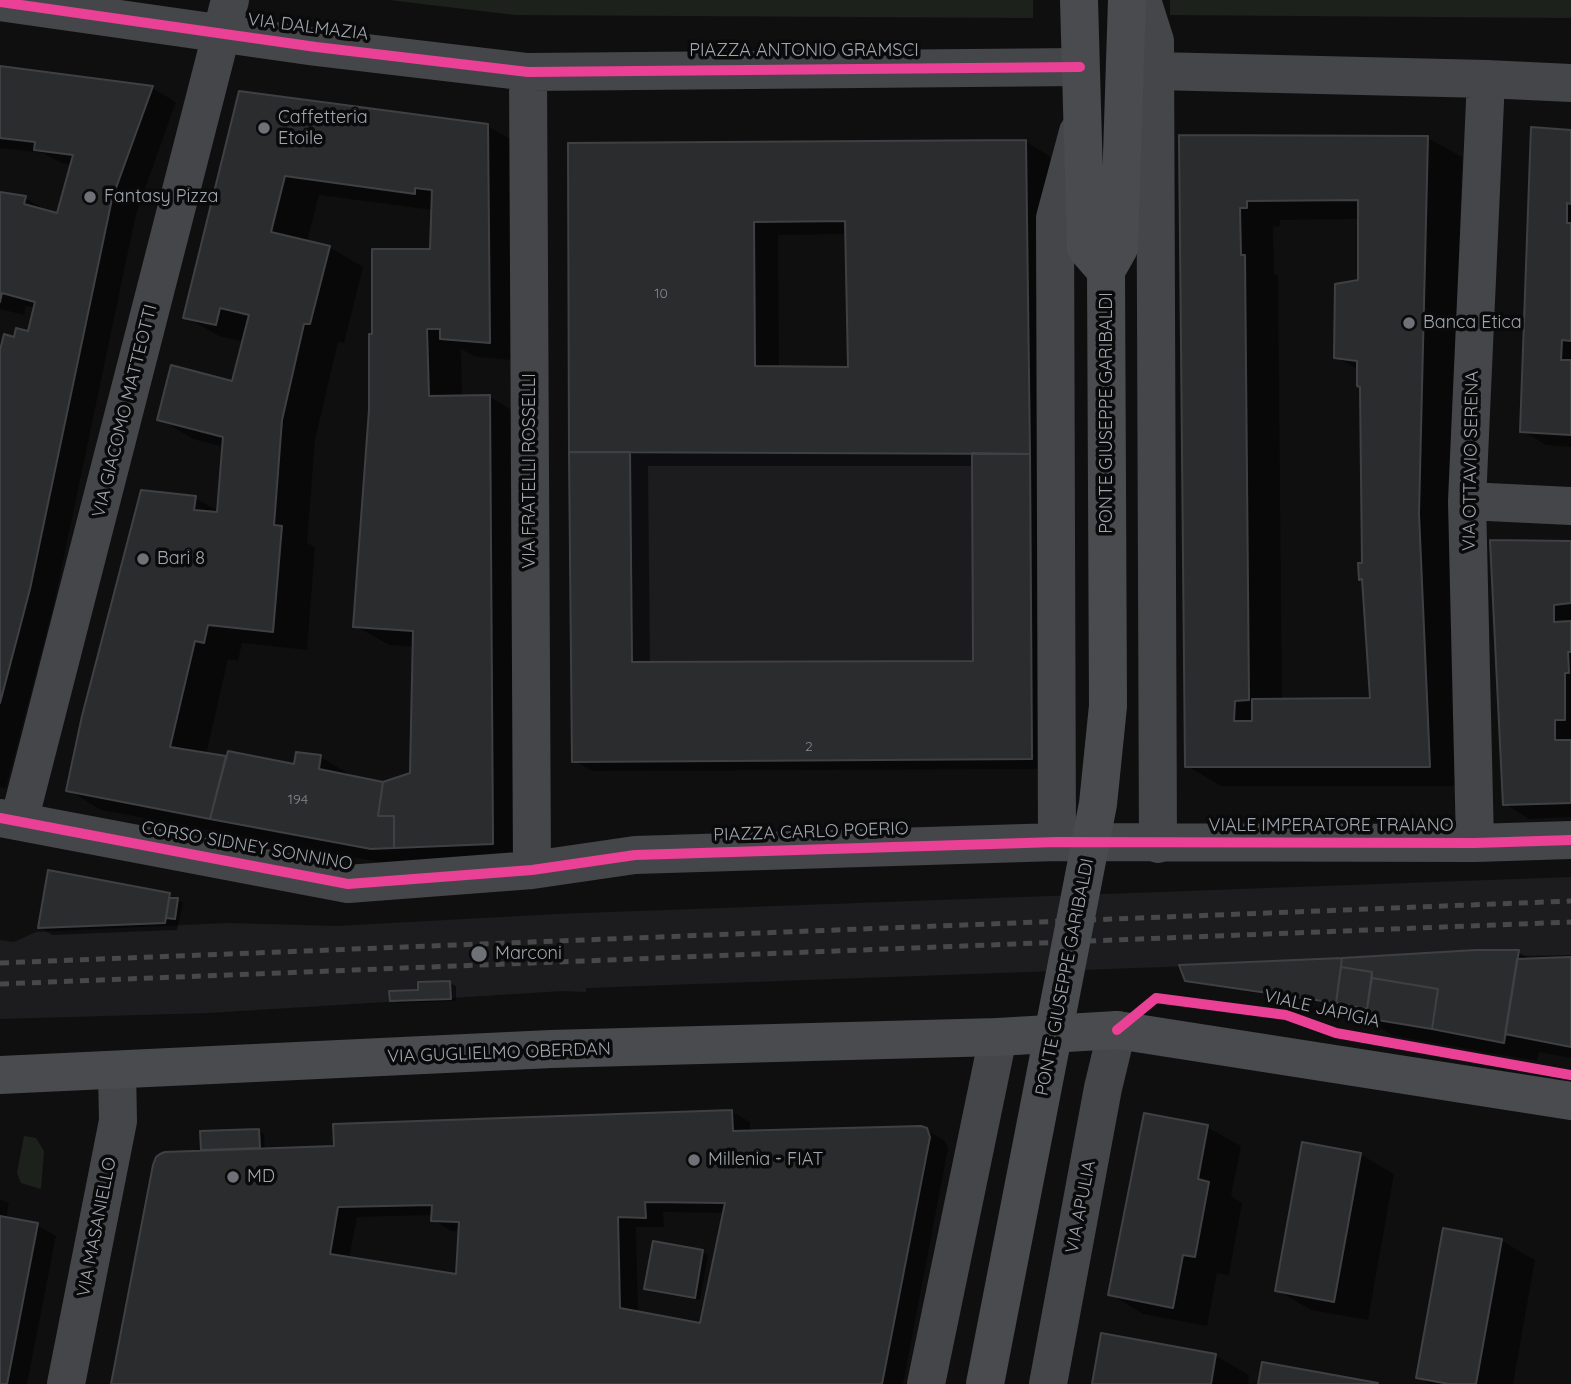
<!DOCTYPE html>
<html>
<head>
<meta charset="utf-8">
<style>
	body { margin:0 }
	canvas { display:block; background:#0f0f10 }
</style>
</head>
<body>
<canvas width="1571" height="1384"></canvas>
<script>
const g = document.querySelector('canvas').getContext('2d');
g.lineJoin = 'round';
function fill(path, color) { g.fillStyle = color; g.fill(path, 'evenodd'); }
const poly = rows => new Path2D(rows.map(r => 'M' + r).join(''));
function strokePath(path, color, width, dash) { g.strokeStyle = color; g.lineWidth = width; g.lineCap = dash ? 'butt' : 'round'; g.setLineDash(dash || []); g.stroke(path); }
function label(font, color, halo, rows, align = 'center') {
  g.font = font + ' Quicksand,sans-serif'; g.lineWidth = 7; g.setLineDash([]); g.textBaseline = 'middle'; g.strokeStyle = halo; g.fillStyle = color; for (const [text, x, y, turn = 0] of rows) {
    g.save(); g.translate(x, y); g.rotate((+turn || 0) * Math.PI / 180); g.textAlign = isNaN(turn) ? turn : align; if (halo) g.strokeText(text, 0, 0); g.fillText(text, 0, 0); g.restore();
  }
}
const built = poly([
	[569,452,1030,454,1032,759,572,762],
	[1571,877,1571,955,1411,958,586,988,586,992,563,991,208,1013,0,1019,0,940,14,942,36,932,227,923,336,926,557,914]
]);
const green = poly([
	[389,0,1033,0,1033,18,515,15],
	[1170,0,1571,0,1571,18,1170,15],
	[24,1136,36,1138,44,1151,41,1189,21,1183,17,1173]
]);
const shadow = poly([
	[0,67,152,88,176,102,136,214,54,604,6,788,0,787,0,353,15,339,29,333,35,308,26,306,24,315,0,309,0,194,25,198,51,213,58,215,73,165,61,163,43,153,0,148],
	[240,93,487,126,521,145,523,361,476,357,461,349,462,397,490,397,523,417,527,862,406,867,101,810,68,790,195,498,219,511,224,447,193,439,159,419,233,383,244,342,219,336,185,317],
	[319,195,433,210,432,251,355,626,389,645,415,647,412,775,383,783,354,777,321,757,295,766,206,755,228,659,238,661,242,643,307,650,315,547,307,543,315,440,338,342,344,343,363,267,329,247,307,242],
	[1571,132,1571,447,1546,445,1522,431],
	[1181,137,1428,138,1462,157,1452,534,1463,786,1221,786,1187,766],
	[1360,219,1360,282,1336,357,1359,370,1362,387,1364,564,1360,579,1364,581,1372,700,1282,701,1278,276,1274,274,1273,227,1280,226,1280,220],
	[1026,142,1050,156,1054,467,1050,769,593,771,574,761,570,145],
	[847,234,849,368,779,368,778,235],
	[648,466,973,466,975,663,650,663],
	[1492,542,1571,544,1571,817,1529,819,1505,804],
	[169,895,183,903,177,930,52,935,40,927],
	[1518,952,1533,960,1571,958,1571,1058,1539,1052,1537,1061,1394,1036,1343,1006,1192,983,1186,980,1181,967],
	[450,983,456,986,456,1001,397,1003,391,1000],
	[731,1111,750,1122,750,1132,926,1130,945,1141,948,1149,903,1384,114,1384,207,1152,202,1149,258,1131,264,1134,265,1150,336,1147],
	[663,1212,725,1213,701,1325,638,1313,636,1227,664,1227],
	[433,1215,433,1220,451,1231,460,1231,457,1277,349,1259,357,1217],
	[1207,1127,1241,1146,1231,1196,1242,1203,1229,1275,1217,1273,1207,1326,1143,1314,1110,1294],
	[1360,1154,1394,1174,1368,1320,1311,1310,1277,1290],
	[0,1199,9,1203,6,1219,37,1225,56,1236,27,1384,0,1384],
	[1502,1241,1535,1260,1513,1384,1430,1384,1418,1377],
	[702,1252,708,1255,700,1300,652,1292,646,1288],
	[1102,1335,1216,1356,1249,1375,1248,1384,1093,1384]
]);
const building = poly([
	[0,66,153,86,112,199,30,589,0,703,0,350,4,334,14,337,16,328,28,331,35,302,2,293,0,302,0,192,26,196,24,204,57,213,73,155,34,150,35,142,0,138,0,66],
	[239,91,488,124,490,343,440,339,440,329,427,329,429,396,490,395,493,844,394,848,394,816,378,816,383,782,410,773,413,631,353,627,369,410,369,334,372,334,372,249,430,249,432,190,415,188,415,194,285,176,271,232,330,246,310,324,304,324,282,420,274,525,282,526,273,632,208,625,204,643,195,641,170,747,226,756,210,819,66,791,82,716,141,490,196,496,194,510,217,512,223,437,157,420,171,365,232,381,249,315,220,308,216,325,183,318,239,91],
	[1531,127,1571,130,1571,204,1567,203,1567,223,1571,223,1571,341,1562,340,1561,360,1571,360,1571,435,1520,432,1531,127],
	[1179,135,1428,136,1419,514,1430,767,1185,767,1179,135],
	[1358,200,1358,280,1335,284,1334,358,1357,361,1357,386,1360,387,1362,563,1358,563,1359,580,1362,579,1370,698,1252,699,1252,721,1234,721,1235,701,1249,700,1245,255,1241,255,1240,208,1247,208,1247,201,1358,200],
	[1026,140,1030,454,569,452,568,143,1026,140],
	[845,221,848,367,755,366,754,222,845,221],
	[569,452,630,452,632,662,973,661,972,453,1030,454,1032,759,572,762,569,452],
	[1490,540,1571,541,1571,603,1554,605,1554,622,1571,621,1571,652,1568,652,1569,673,1565,673,1565,720,1555,720,1555,740,1571,740,1571,803,1503,805,1490,540],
	[228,751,294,764,296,752,321,755,319,769,383,782,378,816,394,816,394,848,371,849,210,819,228,751],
	[48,870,170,893,165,923,38,928,48,870],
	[169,898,178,898,175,919,166,918,169,898],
	[1476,950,1519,950,1504,1043,1432,1029,1438,989,1372,978,1372,972,1341,967,1342,958,1476,950],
	[1571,957,1571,1047,1505,1034,1517,959,1571,957],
	[1342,958,1336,1003,1185,981,1179,965,1342,958],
	[1341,967,1372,972,1367,1009,1336,1003,1341,967],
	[1372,978,1438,989,1432,1029,1359,1017,1360,1008,1367,1009,1372,978],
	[450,981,451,999,390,1001,389,991,418,990,418,982,450,981],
	[732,1110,733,1131,921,1126,927,1128,930,1137,882,1384,111,1384,153,1165,156,1157,160,1154,165,1152,334,1146,333,1124,732,1110],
	[645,1202,725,1203,700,1323,620,1308,618,1217,646,1218,645,1202],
	[432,1205,431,1221,459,1222,456,1274,330,1254,338,1207,432,1205],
	[1144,1113,1208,1125,1198,1179,1209,1182,1195,1257,1183,1255,1173,1308,1108,1295,1144,1113],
	[259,1129,260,1148,201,1150,200,1131,259,1129],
	[1302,1142,1361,1153,1334,1302,1275,1291,1302,1142],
	[0,1216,38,1223,7,1384,0,1384,0,1216],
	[1443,1228,1502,1239,1476,1384,1449,1384,1416,1378,1443,1228],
	[653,1241,703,1250,695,1298,644,1289,653,1241],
	[1101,1333,1216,1354,1211,1384,1092,1384,1101,1333],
	[1262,1362,1378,1383,1377,1384,1258,1384,1262,1362]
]);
const minor = poly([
	[1142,0,1155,41,1158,844],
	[0,2,316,47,528,72,1080,67],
	[1155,71,1486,79,1571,83],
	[528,72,532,870],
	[1467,501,1571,506],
	[0,818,348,884,532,870,635,855,1057,842,1475,843,1571,840],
	[19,821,230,0],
	[1057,842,1055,218,1078,132],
	[1475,843,1467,501,1486,79],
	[66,1384,118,1121,117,1070]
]);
const tertiary = poly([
	[926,1384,998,1037],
	[1048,1384,1103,1088,1117,1030]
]);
const secondary = poly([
	[1079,0,1086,248,1106,271,1119,248,1127,0],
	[0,1075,551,1049,998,1037,1117,1030,1571,1101]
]);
const rail = poly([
	[0,963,1571,901],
	[0,984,1571,922]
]);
const secondaryBridge = poly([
	[985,1384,1098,804,1108,706,1106,271]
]);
const cycleway = poly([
	[0,2,316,47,528,72,1080,67],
	[0,818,348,884,532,870,635,855,1057,842,1475,843,1571,840],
	[1117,1030,1156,998,1286,1015,1336,1033,1571,1075]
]);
const markers = [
	[264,128,7,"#6e7278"],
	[90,197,7,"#6e7278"],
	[1409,323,7,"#6e7278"],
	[143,559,7,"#6e7278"],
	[479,954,9,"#6e7278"],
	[694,1160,7,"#6e7278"],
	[233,1177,7,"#6e7278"]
];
const numberNames = [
	["10",661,294],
	["2",809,747],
	["194",298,800]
];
const streetNames = [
	["VIA DALMAZIA",308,27,7],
	["PIAZZA ANTONIO GRAMSCI",804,51],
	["VIA GIACOMO MATTEOTTI",125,411,-76],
	["PONTE GIUSEPPE GARIBALDI",1107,413,-90],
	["VIA OTTAVIO SERENA",1471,461,-89],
	["VIA FRATELLI ROSSELLI",530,471,-90],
	["VIALE IMPERATORE TRAIANO",1331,826],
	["PIAZZA CARLO POERIO",811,832,-2],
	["CORSO SIDNEY SONNINO",247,846,10],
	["PONTE GIUSEPPE GARIBALDI",1065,977,-79],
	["VIALE JAPIGIA",1322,1009,13],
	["VIA GUGLIELMO OBERDAN",499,1053,-2],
	["VIA APULIA",1081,1207,-79],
	["VIA MASANIELLO",97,1227,-79]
];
const poiNames = [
	["Caffetteria",278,118],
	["Etoile",278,139],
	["Fantasy Pizza",104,197],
	["Banca Etica",1423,323],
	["Bari 8",157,559],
	["Marconi",495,954],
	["Millenia - FIAT",708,1160],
	["MD",247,1177]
];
fill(built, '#1c1c1e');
fill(green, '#1c211c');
fill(shadow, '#0007');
fill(building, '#2b2c2d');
strokePath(building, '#3f4043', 2);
strokePath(minor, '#454649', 38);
strokePath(tertiary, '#454649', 38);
strokePath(secondary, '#494b4e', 38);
strokePath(rail, '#46484a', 5, [9, 7]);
strokePath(secondaryBridge, '#494b4e', 38);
strokePath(cycleway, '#ea4096', 10);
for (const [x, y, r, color] of markers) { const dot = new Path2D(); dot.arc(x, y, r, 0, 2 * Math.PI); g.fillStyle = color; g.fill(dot); strokePath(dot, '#0a0a0b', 2.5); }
label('14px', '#84888f', null, numberNames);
label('18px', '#a1a7b0', '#0a0a0b', streetNames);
label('18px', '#a1a7b0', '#0a0a0b', poiNames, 'left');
</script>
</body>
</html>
